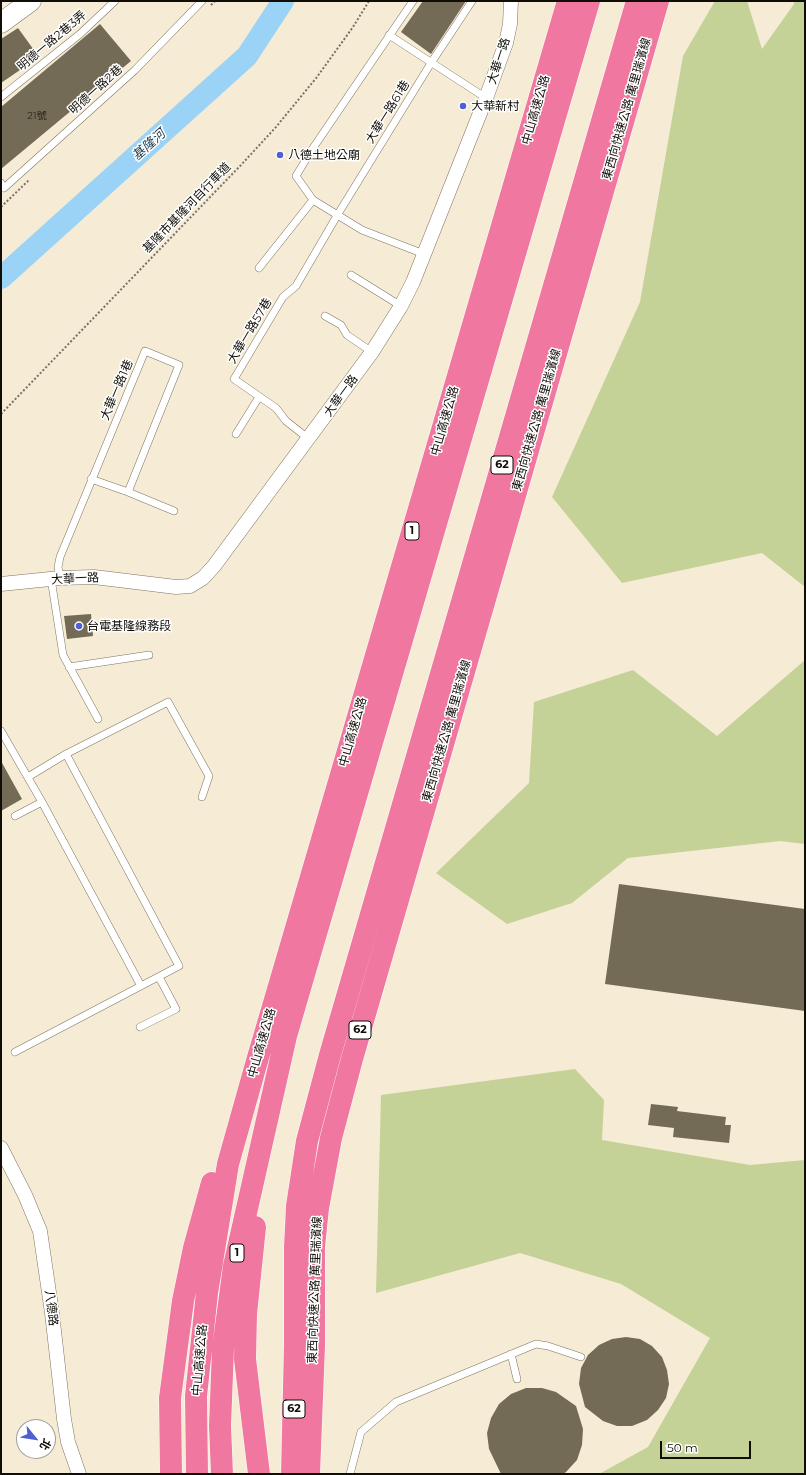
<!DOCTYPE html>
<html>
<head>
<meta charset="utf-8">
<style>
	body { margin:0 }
	#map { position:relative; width:806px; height:1475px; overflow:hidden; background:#f6ebd5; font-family:Montserrat,"Noto Sans TC",sans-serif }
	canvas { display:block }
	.frame { position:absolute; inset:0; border:2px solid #100d06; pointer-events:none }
	.north { position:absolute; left:16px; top:1419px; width:40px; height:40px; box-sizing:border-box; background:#fff; border:1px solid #9f9e9b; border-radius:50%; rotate:120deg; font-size:11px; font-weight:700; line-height:16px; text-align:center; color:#100d06 }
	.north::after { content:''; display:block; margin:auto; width:14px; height:18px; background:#515fd5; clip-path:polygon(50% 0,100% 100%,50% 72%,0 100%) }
	.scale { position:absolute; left:660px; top:1441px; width:91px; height:18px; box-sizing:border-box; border:2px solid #100d06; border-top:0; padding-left:5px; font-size:12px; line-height:14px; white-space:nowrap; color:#100d06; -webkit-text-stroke:3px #fff; paint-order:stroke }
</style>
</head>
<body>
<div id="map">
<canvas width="806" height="1475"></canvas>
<div class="frame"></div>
<div class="north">北</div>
<div class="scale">50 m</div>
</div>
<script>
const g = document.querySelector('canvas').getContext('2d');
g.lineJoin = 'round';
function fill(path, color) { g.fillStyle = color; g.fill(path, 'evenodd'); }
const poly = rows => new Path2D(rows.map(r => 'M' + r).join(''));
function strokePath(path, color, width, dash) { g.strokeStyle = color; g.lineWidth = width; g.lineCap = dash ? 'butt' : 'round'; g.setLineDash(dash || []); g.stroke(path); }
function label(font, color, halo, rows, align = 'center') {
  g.font = font + ' Montserrat,"Noto Sans TC",sans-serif'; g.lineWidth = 3; g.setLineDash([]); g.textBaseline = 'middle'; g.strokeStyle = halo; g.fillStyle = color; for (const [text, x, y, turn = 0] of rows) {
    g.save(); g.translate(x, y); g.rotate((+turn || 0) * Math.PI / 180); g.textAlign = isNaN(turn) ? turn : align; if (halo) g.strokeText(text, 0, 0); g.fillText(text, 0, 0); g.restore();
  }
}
const green = poly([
	[715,1,747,1,762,49,794,4,794,1,805,1,805,587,762,553,622,583,552,497,640,302,683,56],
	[805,660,805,844,780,841,628,858,572,903,507,924,436,873,529,783,534,702,633,670,717,736],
	[575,1069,604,1100,602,1140,750,1165,805,1160,805,1474,599,1474,648,1447,710,1338,621,1284,520,1253,376,1293,381,1095]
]);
const river = poly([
	[1,278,247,56,283,1]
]);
const building = poly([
	[423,1,466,1,431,54,401,32],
	[100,24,131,61,1,169,1,107],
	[18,28,39,57,1,83,1,39],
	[91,614,93,636,67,639,64,616],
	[1,761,22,799,1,811],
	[619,884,805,909,805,1011,605,984],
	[651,1104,678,1107,677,1111,726,1117,725,1125,731,1125,729,1143,673,1137,674,1128,648,1125],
	[626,1337,640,1339,652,1346,662,1357,667,1370,669,1384,666,1398,658,1410,647,1420,632,1426,617,1426,603,1421,585,1407,579,1384,581,1368,588,1355,599,1345,612,1339],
	[526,1388,542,1388,556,1392,576,1406,583,1429,582,1445,577,1460,566,1472,563,1474,501,1474,489,1449,487,1433,491,1418,499,1404,511,1394]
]);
const path = poly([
	[211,5,215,1],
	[1,207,29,180],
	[1,414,241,165,276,127,317,77,353,27,369,1]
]);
const lane = poly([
	[413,1,311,151,296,176,313,200,362,230,424,254],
	[389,35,486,98],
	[1,97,80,34,115,1],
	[1,183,4,188,135,70,202,1],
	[259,268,313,200],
	[351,275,401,306],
	[325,316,341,325,347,335,372,352],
	[236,434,259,397],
	[309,439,286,421,276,408,234,379,283,297,296,286,338,214,431,63,472,1],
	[91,479,128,492],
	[60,578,58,567,60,557,145,351,179,365,128,492,174,511],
	[52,579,52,585,63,655,98,719],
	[69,667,149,655],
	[1,731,42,802,15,816],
	[66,754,168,702,209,776,202,797],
	[42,802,141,986],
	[140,1027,176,1009,159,977],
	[15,1052,179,966,66,754,28,777],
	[511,1354,517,1379],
	[350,1474,361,1432,396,1402,536,1344,548,1346,581,1357]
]);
const street = poly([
	[1,584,60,578,94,577,176,587,190,586,203,578,214,566,372,352,401,306,413,282,486,98,506,43,510,24,511,1],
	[1,1148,25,1195,40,1231,52,1313,64,1419,68,1442,79,1474]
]);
const secondary = poly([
	[1,23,31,1]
]);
const highway = poly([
	[255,1227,246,1314,245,1359,259,1474],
	[171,1474,170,1398,183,1301,194,1248,212,1183],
	[197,1474,196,1396,207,1293,228,1164,257,1061,568,1],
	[222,1474,220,1426,223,1349,234,1266,286,1036,589,1],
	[292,1474,295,1344,295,1247,297,1206,307,1141,330,1055,637,1],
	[309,1474,314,1346,314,1247,318,1208,331,1138,352,1059,658,1]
]);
const markers = [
	[463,106,4,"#515fd5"],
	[280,155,4,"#515fd5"],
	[79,626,4,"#515fd5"]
];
const numberNames = [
	["21號",37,116]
];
const shields = [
	[502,465,22],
	[412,531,14],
	[360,1030,22],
	[237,1253,14],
	[294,1409,22]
];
const shieldNames = [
	["62",502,465],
	["1",412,531],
	["62",360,1030],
	["1",237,1253],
	["62",294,1409]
];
const streetNames = [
	["明德一路2巷3弄",52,41,-40],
	["大華一路",499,61,-72],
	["明德一路2巷",96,90,-42],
	["東西向快速公路 萬里瑞濱線",627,109,-74],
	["中山高速公路",536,110,-74],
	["大華一路61巷",388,112,-58],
	["基隆市基隆河自行車道",187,208,-46],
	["大華一路57巷",250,331,-59],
	["大華一路1巷",117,390,-67],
	["大華一路",341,396,-54],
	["東西向快速公路 萬里瑞濱線",537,420,-74],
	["中山高速公路",445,421,-74],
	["大華一路",75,579,-3],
	["東西向快速公路 萬里瑞濱線",447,731,-74],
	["中山高速公路",353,732,-74],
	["中山高速公路",262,1043,-74],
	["東西向快速公路 萬里瑞濱線",315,1290,-88],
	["八德路",51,1308,83],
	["中山高速公路",200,1360,-85]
];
const poiNames = [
	["大華新村",471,106],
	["八德土地公廟",288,155],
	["台電基隆線務段",87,626]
];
const waterNames = [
	["基隆河",149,145,-42]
];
fill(green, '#c4d297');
strokePath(river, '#9ad3f6', 22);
fill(building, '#746b57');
strokePath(lane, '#7d7460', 8);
strokePath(street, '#7d7460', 15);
strokePath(secondary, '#7d7460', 21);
strokePath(highway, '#fff', 23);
strokePath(path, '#787164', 2, [2, 2]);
strokePath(lane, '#fff', 7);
strokePath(street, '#fff', 14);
strokePath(secondary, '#fff', 20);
strokePath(highway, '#f078a0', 22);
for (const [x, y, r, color] of markers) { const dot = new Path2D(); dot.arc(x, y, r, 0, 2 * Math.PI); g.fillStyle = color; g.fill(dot); strokePath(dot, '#fff', 1.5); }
label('10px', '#29241a', null, numberNames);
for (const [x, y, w] of shields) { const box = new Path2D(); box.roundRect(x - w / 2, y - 9, w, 18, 3); g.fillStyle = '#fff'; g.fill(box); strokePath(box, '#100d06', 1); }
label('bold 11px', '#100d06', null, shieldNames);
label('12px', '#100d06', '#fff', streetNames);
label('12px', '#100d06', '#fff', poiNames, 'left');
label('italic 13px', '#1a3b4d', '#fff', waterNames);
</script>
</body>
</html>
